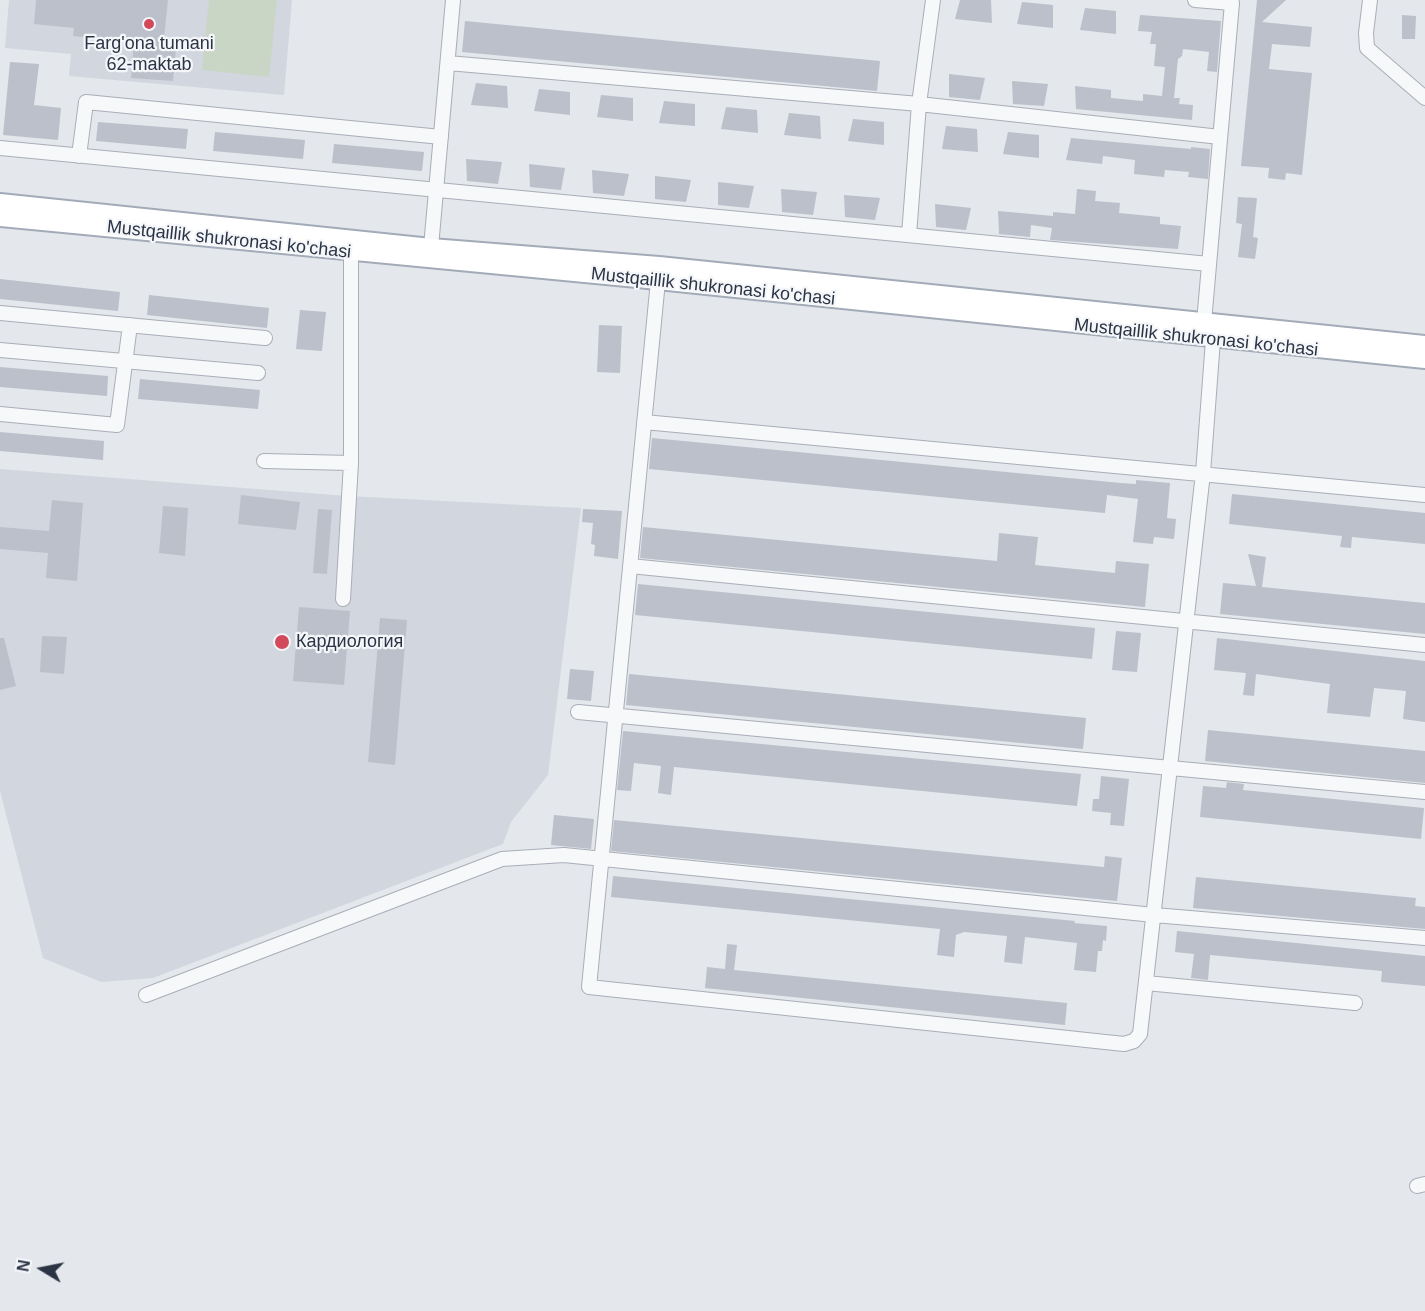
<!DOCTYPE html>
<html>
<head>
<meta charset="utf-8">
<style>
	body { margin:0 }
	#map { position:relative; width:1425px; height:1311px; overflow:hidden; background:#e4e7ec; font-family:Helvetica,sans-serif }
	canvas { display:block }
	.north { position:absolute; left:12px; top:1239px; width:60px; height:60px; -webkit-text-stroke:4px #f4f6f9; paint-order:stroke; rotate:280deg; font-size:16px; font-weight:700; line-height:24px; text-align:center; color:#2b3445 }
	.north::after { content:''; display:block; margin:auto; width:21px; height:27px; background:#2b3445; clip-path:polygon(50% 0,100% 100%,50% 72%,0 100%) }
</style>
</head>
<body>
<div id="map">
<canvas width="1425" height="1311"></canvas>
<div class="north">N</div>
</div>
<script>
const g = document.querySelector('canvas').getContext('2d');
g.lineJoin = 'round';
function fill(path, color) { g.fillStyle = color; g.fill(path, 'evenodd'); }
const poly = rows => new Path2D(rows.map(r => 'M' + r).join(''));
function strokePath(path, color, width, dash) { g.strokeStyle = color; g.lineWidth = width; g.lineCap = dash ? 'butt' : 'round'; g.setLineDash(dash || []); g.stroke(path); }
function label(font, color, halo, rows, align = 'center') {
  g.font = font + ' Helvetica,sans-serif'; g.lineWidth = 4.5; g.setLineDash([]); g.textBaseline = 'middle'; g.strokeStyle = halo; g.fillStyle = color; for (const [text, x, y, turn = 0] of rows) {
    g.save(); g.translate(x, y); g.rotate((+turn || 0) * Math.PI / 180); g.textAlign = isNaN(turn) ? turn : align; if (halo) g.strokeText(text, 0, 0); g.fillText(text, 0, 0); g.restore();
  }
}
const built = poly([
	[9,0,292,0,284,95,69,76,71,54,5,48],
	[0,469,347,496,581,508,548,775,511,822,503,844,153,978,101,982,43,958,0,791]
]);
const green = poly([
	[209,0,277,0,269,77,202,70]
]);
const building = poly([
	[36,0,168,0,163,47,176,48,173,81,131,78,134,42,73,36,74,28,34,24],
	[960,0,991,0,992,23,955,19],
	[1257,0,1286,0,1262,22,1312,27,1310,47,1272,44,1269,69,1312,73,1302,175,1286,173,1285,180,1268,178,1269,168,1241,166],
	[1022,2,1053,5,1053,28,1017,24],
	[1085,8,1116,11,1116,34,1080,30],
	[1140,15,1221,21,1217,72,1207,71,1209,52,1183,49,1182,56,1178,59,1174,98,1180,98,1179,104,1193,105,1192,120,1076,109,1075,86,1111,90,1111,98,1143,101,1143,94,1162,96,1165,67,1154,66,1156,44,1150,44,1152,32,1138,31],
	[1402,15,1416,16,1415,39,1402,39],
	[465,21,880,61,877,91,462,52],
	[10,62,39,64,34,105,61,108,58,140,3,135],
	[949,74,985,78,980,100,949,97],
	[1012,81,1048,84,1044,106,1013,104],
	[476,83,507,86,508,108,471,105],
	[539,89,570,92,570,115,534,111],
	[601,95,633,98,633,121,597,117],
	[664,101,695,104,695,126,659,123],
	[726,107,757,110,758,133,721,129],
	[789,113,820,116,821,139,784,135],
	[853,119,884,122,884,145,848,141],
	[98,122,188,129,186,149,96,141],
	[946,126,977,129,978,152,942,149],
	[215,132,305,140,303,159,213,151],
	[1008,132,1039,135,1039,158,1003,154],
	[1071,138,1191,149,1191,147,1210,149,1208,179,1188,177,1189,172,1165,170,1164,177,1134,174,1135,160,1103,156,1102,164,1066,160],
	[334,144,424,152,422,171,332,163],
	[466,159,502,162,498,184,467,181],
	[529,164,565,168,561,190,530,187],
	[592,170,629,174,624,196,593,193],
	[655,176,691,180,686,202,655,199],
	[718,182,754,186,749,208,718,205],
	[781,189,817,192,813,215,782,212],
	[1077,189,1096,191,1095,201,1120,203,1119,213,1160,217,1160,224,1181,226,1178,249,1050,240,1052,228,1031,225,1030,237,999,234,998,211,1053,216,1053,212,1075,214],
	[844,195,880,198,875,220,845,217],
	[1238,197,1257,198,1253,237,1258,238,1255,259,1238,257,1242,224,1236,223],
	[935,204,971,208,966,230,936,227],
	[0,279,120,292,118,311,0,299],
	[149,295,269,308,267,328,147,315],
	[300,310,326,312,322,351,296,349],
	[599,325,622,326,620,373,597,372],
	[0,367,108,376,107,396,0,387],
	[140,379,260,390,258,409,138,399],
	[0,432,104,441,103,460,0,451],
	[652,438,1121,483,1136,484,1136,480,1170,483,1167,518,1176,519,1174,539,1154,537,1153,544,1133,542,1138,499,1107,495,1105,513,649,469],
	[1232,494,1425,513,1425,544,1352,537,1351,548,1340,547,1342,536,1229,524],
	[241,495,300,502,296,530,238,524],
	[52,500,83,503,77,581,46,578,48,553,0,549,0,527,49,531],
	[163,506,188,508,185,556,159,553],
	[318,509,332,510,327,574,313,573],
	[583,509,622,511,618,559,594,556,595,545,591,544,593,523,582,522],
	[643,527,997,561,999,533,1038,537,1035,565,1115,573,1116,561,1149,564,1145,607,640,558],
	[1248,554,1266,557,1262,587,1425,603,1425,634,1220,614,1223,583,1256,586],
	[638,584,1095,628,1092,659,635,615],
	[299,607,350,611,344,685,293,681],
	[380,618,407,620,395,765,368,762],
	[1116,631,1141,633,1137,672,1112,670],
	[42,636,67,637,64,674,40,672],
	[0,638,4,638,16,686,0,690],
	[1217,638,1425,661,1425,722,1403,719,1406,691,1374,688,1370,717,1327,713,1330,684,1256,674,1254,696,1243,695,1246,673,1214,670],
	[570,669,594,671,591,701,567,699],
	[629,674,1086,718,1083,749,626,705],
	[1208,730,1425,751,1425,783,1205,761],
	[623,731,1081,774,1077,806,674,767,671,795,658,793,661,766,634,763,631,791,617,790],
	[1101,776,1129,779,1124,826,1110,825,1111,813,1092,811,1093,799,1099,799],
	[1227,782,1244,784,1243,790,1424,808,1421,839,1200,817,1203,786,1226,788],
	[554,815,594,819,591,849,551,845],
	[614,820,1104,867,1105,856,1122,858,1117,901,611,851],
	[613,876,1075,921,1074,923,1107,926,1106,941,1103,940,1102,951,1098,951,1096,972,1074,970,1077,943,1025,937,1022,964,1004,962,1007,936,964,932,956,935,954,957,937,955,940,929,611,897],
	[1196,877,1416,898,1415,906,1425,907,1425,929,1193,908],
	[1177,931,1425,956,1425,986,1381,982,1382,971,1210,955,1208,980,1191,978,1194,954,1175,952],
	[727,944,737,945,734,970,1067,1003,1065,1025,705,988,707,967,725,969]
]);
const minor = poly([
	[1195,0,1232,3,1204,322],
	[1370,0,1366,33,1367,48,1425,98],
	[448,63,919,104,1220,137],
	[0,148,1209,264],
	[79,156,86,102,441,137],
	[909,235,919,104,933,0],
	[431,247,453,0],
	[658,281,589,987,1124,1044,1134,1041,1140,1034,1203,473,1213,340],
	[0,313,265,338],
	[0,350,258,373],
	[0,414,117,425,130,325],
	[644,422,1425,495],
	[264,461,351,463],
	[630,566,1425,645],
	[343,599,351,463,351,252],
	[578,712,1425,792],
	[1146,983,1355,1003],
	[146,995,502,859,564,855,1154,915,1425,938],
	[1417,1186,1425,1184]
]);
const major = poly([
	[0,202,431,247,659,265,1425,344],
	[0,218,658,281,1425,360]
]);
const markers = [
	[149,24,6,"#d1495b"],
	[282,642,8,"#d1495b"]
];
const poiNames = [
	["Farg'ona tumani",149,44],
	["62-maktab",149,65],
	["Кардиология",296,642,"left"]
];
const streetNames = [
	["Mustqaillik shukronasi ko'chasi",229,240,6],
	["Mustqaillik shukronasi ko'chasi",713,287,6],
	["Mustqaillik shukronasi ko'chasi",1196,338,6]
];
fill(built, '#d2d6de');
fill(green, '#c9d6c5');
fill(building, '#bbc0ca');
strokePath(minor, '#a9aeb7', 16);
strokePath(major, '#a3abb8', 20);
strokePath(minor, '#f7f8fa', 14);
strokePath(major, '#fff', 16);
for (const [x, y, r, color] of markers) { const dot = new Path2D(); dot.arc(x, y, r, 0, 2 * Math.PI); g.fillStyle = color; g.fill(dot); strokePath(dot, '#f4f6f9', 2); }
label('18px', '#2b3445', '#f4f6f9', poiNames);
label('18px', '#2b3445', '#f4f6f9', streetNames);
</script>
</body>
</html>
